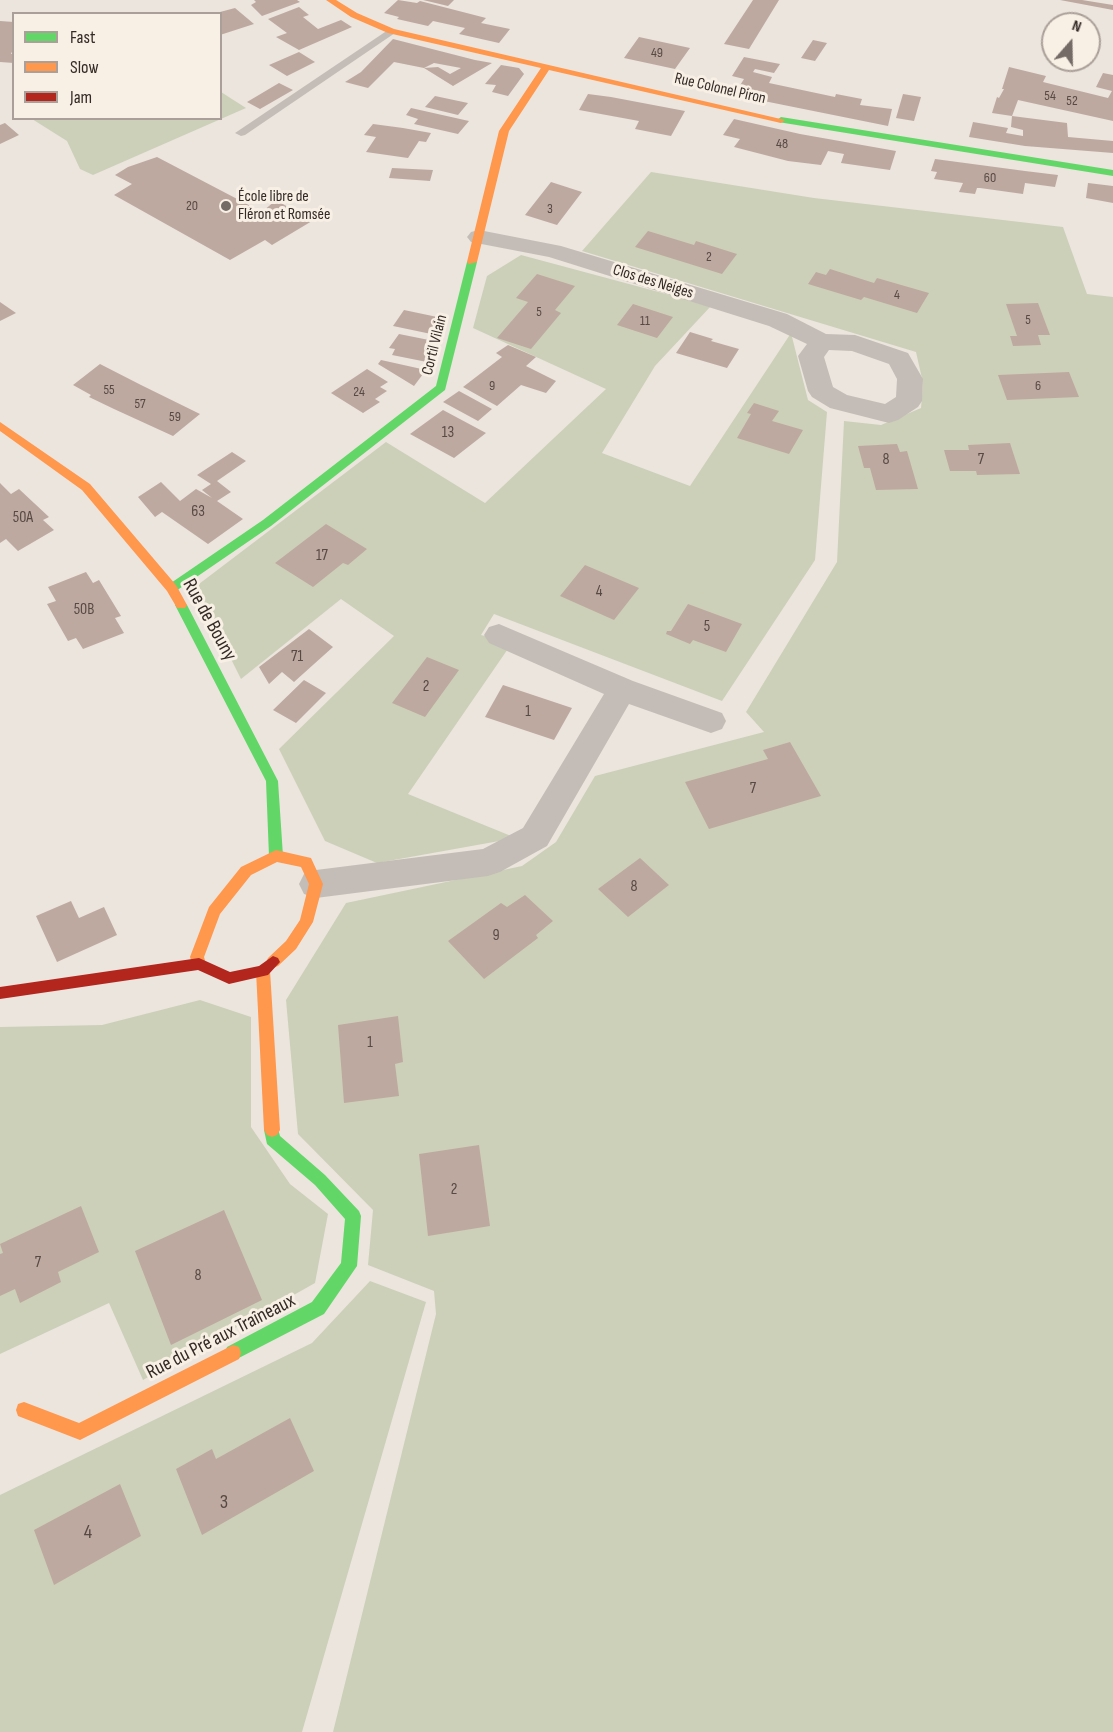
<!DOCTYPE html>
<html>
<head>
<meta charset="utf-8">
<style>
	body { margin:0 }
	#map { position:relative; width:1113px; height:1732px; overflow:hidden; background:#ebe5de; font-family:"Sofia Sans Condensed",sans-serif }
	canvas { display:block }
	.legend { position:absolute; left:12px; top:12px; width:210px; height:108px; box-sizing:border-box; background:#f8efe5; border:2px solid #aaa099; margin:0; padding:8px 10px; list-style:none; font-size:18px; color:#342a26 }
	.legend li { display:flex; align-items:center; gap:12px; height:30px }
	.legend b { width:30px; border:2px solid #aaa099 }
	.north { position:absolute; left:1041px; top:12px; width:60px; height:60px; box-sizing:border-box; background:#f8efe5; border:2px solid #aaa099; border-radius:50%; rotate:20deg; font-size:16px; font-weight:700; line-height:24px; text-align:center; color:#342a26 }
	.north::after { content:''; display:block; margin:auto; width:21px; height:27px; background:#746b66; clip-path:polygon(50% 0,100% 100%,50% 72%,0 100%) }
</style>
</head>
<body>
<div id="map">
<canvas width="1113" height="1732"></canvas>
<ul class="legend">
<li><b style="height:8px;background:#63d668"></b>Fast</li>
<li><b style="height:8px;background:#ff974d"></b>Slow</li>
<li><b style="height:8px;background:#b3261e"></b>Jam</li>
</ul>
<div class="north">N</div>
</div>
<script>
const g = document.querySelector('canvas').getContext('2d');
g.lineJoin = 'round';
function fill(path, color) { g.fillStyle = color; g.fill(path, 'evenodd'); }
const poly = rows => new Path2D(rows.map(r => 'M' + r).join(''));
function strokePath(path, color, width, dash) { g.strokeStyle = color; g.lineWidth = width; g.lineCap = dash ? 'butt' : 'round'; g.setLineDash(dash || []); g.stroke(path); }
function label(font, color, halo, rows, align = 'center') {
  g.font = font + ' "Sofia Sans Condensed",sans-serif'; g.lineWidth = 6; g.setLineDash([]); g.textBaseline = 'middle'; g.strokeStyle = halo; g.fillStyle = color; for (const [text, x, y, turn = 0] of rows) {
    g.save(); g.translate(x, y); g.rotate((+turn || 0) * Math.PI / 180); g.textAlign = isNaN(turn) ? turn : align; if (halo) g.strokeText(text, 0, 0); g.fillText(text, 0, 0); g.restore();
  }
}
const green = poly([
	[221,92,246,108,93,175,80,169,67,141,32,119,220,118],
	[651,172,814,198,1063,227,1087,294,1113,297,1113,1732,333,1732,436,1314,434,1291,368,1265,373,1210,298,1134,286,1000,346,903,522,866,556,842,595,776,764,732,746,712,837,562,844,421,881,425,921,408,923,383,916,352,582,251],
	[521,255,711,306,655,366,602,453,690,486,791,333,808,400,827,412,815,560,722,701,494,614,481,635,512,643,408,794,516,838,377,863,325,841,279,749,394,636,341,599,241,679,195,587,386,442,485,503,606,389,473,328,487,276],
	[200,1000,251,1017,251,1127,290,1184,328,1214,315,1283,143,1380,109,1303,0,1354,0,1027,102,1025],
	[370,1281,426,1302,302,1732,0,1732,0,1495,312,1343]
]);
const building = poly([
	[254,0,297,0,300,2,262,16,251,5,256,2],
	[398,0,417,3,420,1,486,18,481,23,510,29,499,43,459,34,465,28,433,21,428,26,397,19,399,17,384,13],
	[423,0,454,0,448,6],
	[753,0,779,0,749,49,724,44],
	[1060,0,1082,0,1113,5,1113,10],
	[299,7,309,15,303,17,318,29,341,20,352,27,299,50,276,37,287,33,268,19],
	[235,8,254,24,220,35,220,12],
	[0,21,14,22,14,47,11,54,14,54,14,63,0,62],
	[639,37,690,48,675,69,624,58],
	[393,39,475,60,492,63,453,86,424,68,394,62,368,88,345,82,361,72],
	[434,63,461,68,450,74,438,67,424,68],
	[813,40,827,43,815,61,801,58],
	[299,52,315,62,287,76,269,65],
	[744,57,780,64,774,73,755,69,753,72,772,77,769,83,835,97,836,94,862,99,860,105,892,109,888,126,734,95,744,79,732,76],
	[501,65,519,68,524,74,508,96,492,92,496,85,485,84],
	[1009,67,1046,76,1043,82,1108,98,1112,91,1096,87,1103,73,1113,75,1113,121,1018,100,1012,116,992,113,997,97,999,98,1004,89,1002,89],
	[279,83,293,90,260,109,247,102],
	[588,94,611,97,685,111,671,136,635,129,639,121,579,110],
	[903,94,921,97,914,121,896,118],
	[435,96,468,103,458,115,425,107],
	[411,108,469,121,458,134,414,124,418,119,406,115],
	[1012,116,1067,123,1068,137,1113,141,1113,153,1025,146,969,137,973,122,1008,128,1006,133,1023,136,1023,130,1011,127],
	[734,119,800,134,896,151,890,170,841,163,844,154,828,151,821,165,788,161,734,147,740,139,723,135],
	[5,123,19,135,0,144,0,125],
	[373,124,403,128,431,133,426,142,419,141,408,158,366,152,376,137,364,135],
	[157,157,262,212,276,200,312,221,272,245,265,240,230,260,114,195,132,184,115,175,128,167],
	[935,159,1025,171,1058,175,1055,187,1025,183,1023,194,980,188,977,188,975,194,959,192,963,183,934,179,937,172,931,171],
	[392,168,433,170,430,181,389,178],
	[551,182,582,192,557,225,525,215],
	[1088,183,1113,186,1113,203,1086,198],
	[648,231,694,245,696,241,737,254,722,274,635,247],
	[830,269,874,283,877,278,929,293,917,313,864,297,861,300,808,284,816,272,826,275],
	[537,274,575,286,555,310,561,313,531,349,497,338,528,302,516,298],
	[0,302,16,313,0,321],
	[1038,303,1050,335,1038,335,1041,345,1013,346,1010,336,1017,336,1006,304],
	[633,304,673,317,657,338,617,325],
	[404,310,442,318,436,335,393,326],
	[690,332,713,339,711,341,739,349,727,368,676,353],
	[399,334,439,342,427,362,392,355,395,349,389,348],
	[508,345,536,357,526,366,556,381,546,393,521,385,497,406,463,387,502,357,496,353],
	[381,360,426,370,414,386,378,364],
	[100,364,141,385,200,414,173,436,114,409,89,397,91,395,73,385],
	[367,369,388,382,380,387,387,391,375,399,380,402,363,413,331,393],
	[1069,372,1079,397,1007,400,998,375],
	[459,391,492,409,478,421,443,402],
	[754,403,779,411,772,421,803,430,789,454,737,438,751,414,747,413],
	[443,410,486,433,454,458,410,434],
	[1010,443,1020,474,977,475,976,471,950,471,944,450,969,450,968,445],
	[897,444,900,452,907,451,918,489,876,490,870,468,864,468,858,446],
	[232,452,246,461,217,481,231,492,217,501,243,519,208,544,162,512,155,517,138,497,161,482,180,501,196,489,212,498,202,490,211,484,197,475],
	[0,483,11,494,19,489,49,517,43,520,54,530,18,551,6,539,0,543],
	[326,524,367,549,348,565,343,563,313,587,275,563],
	[585,565,639,588,614,620,560,596],
	[86,572,93,583,99,580,121,616,115,618,124,633,83,649,76,638,68,641,47,604,56,601,48,587],
	[688,604,742,624,726,652,693,640,690,644,666,634,667,631,671,631],
	[309,629,333,647,294,682,282,672,269,684,259,667],
	[427,657,459,670,425,717,392,703],
	[304,680,326,693,296,723,273,710],
	[503,685,572,708,554,740,485,717],
	[790,742,821,796,709,829,685,782,768,759,763,750],
	[640,858,669,885,628,917,598,889],
	[525,895,553,921,536,935,538,938,484,979,448,941,501,903,507,907],
	[71,901,79,918,104,907,117,935,57,962,36,916],
	[398,1016,403,1062,395,1064,399,1096,344,1103,338,1025],
	[479,1145,490,1226,428,1236,419,1154],
	[81,1206,99,1252,58,1272,61,1282,20,1303,15,1289,0,1296,0,1254,3,1253,0,1244],
	[224,1210,262,1300,171,1345,135,1251],
	[290,1418,314,1471,202,1535,176,1469,212,1449,216,1459],
	[120,1484,141,1536,54,1585,34,1530]
]);
const lane = poly([
	[391,28,396,31,395,33,245,135,241,136,235,133,391,28]
]);
const street = poly([
	[479,230,561,246,787,314,826,334,855,335,908,353,923,379,922,401,918,407,898,420,889,423,830,408,812,397,808,391,798,356,807,344,769,326,549,257,471,242,467,237,471,232,479,230],
	[829,350,852,351,889,364,897,379,896,397,885,404,847,395,833,387,824,357,829,350],
	[499,624,633,681,722,713,726,721,722,729,711,733,629,704,547,846,500,872,488,876,316,898,304,894,299,884,304,874,316,870,483,849,523,828,604,694,489,643,484,635,489,627,499,624]
]);
const fast = poly([
	[781,117,1113,170,1113,176,778,122,777,120,781,117],
	[472,259,477,262,445,390,271,526,176,591,168,591,166,588,168,585,263,520,436,386,467,262,472,259],
	[181,601,187,605,278,781,283,856,281,860,276,862,271,860,269,856,266,781,175,605,181,601],
	[272,1123,277,1125,280,1136,325,1175,359,1211,361,1216,357,1266,324,1314,233,1361,227,1359,225,1353,227,1347,312,1302,341,1263,345,1219,315,1185,267,1144,264,1130,267,1125,272,1123]
]);
const slow = poly([
	[326,0,336,0,357,13,394,29,785,120,781,123,549,70,509,131,477,262,469,264,467,262,499,131,541,68,388,33,351,17,326,0],
	[0,422,90,484,176,585,187,605,185,608,177,608,167,591,82,490,0,431,0,422],
	[276,850,311,858,323,884,313,922,296,949,278,966,273,968,268,966,266,962,268,958,286,941,300,920,309,884,301,867,277,862,251,875,220,914,204,957,206,964,204,968,199,970,194,968,190,957,209,907,241,867,276,850],
	[263,965,268,967,270,971,280,1130,277,1135,272,1137,267,1135,264,1130,256,971,258,967,263,965],
	[233,1345,239,1347,241,1353,239,1359,80,1440,18,1416,16,1410,18,1404,24,1402,79,1423,233,1345]
]);
const jam = poly([
	[273,956,278,958,280,962,268,975,229,984,198,970,0,999,0,987,199,958,230,972,259,966,273,956]
]);
const markers = [
	[226,206,6,"#746b66"]
];
const farNumbernames = [
	["49",657,53],
	["54",1050,96],
	["52",1072,101],
	["48",782,144],
	["60",990,178],
	["20",192,206],
	["3",550,209],
	["2",709,257],
	["4",897,295],
	["5",539,312],
	["5",1028,320],
	["11",645,321],
	["9",492,386],
	["6",1038,386],
	["55",109,390],
	["24",359,392],
	["57",140,404],
	["59",175,417]
];
const farStreetnames = [
	["Rue Colonel Piron",720,89,13],
	["Clos des Neiges",653,282,17],
	["Cortil Vilain",435,345,-76]
];
const farPoinames = [
	["École libre de",238,197],
	["Fléron et Romsée",238,215]
];
const numberNames = [
	["13",448,433],
	["8",886,460],
	["7",981,460],
	["63",198,512],
	["50A",23,518],
	["17",322,556],
	["4",599,592],
	["50B",84,610],
	["5",707,627],
	["71",297,657],
	["2",426,687],
	["1",528,712],
	["7",753,789],
	["8",634,887],
	["9",496,936],
	["1",370,1043],
	["2",454,1190],
	["7",38,1263],
	["8",198,1276]
];
const streetNames = [
	["Rue de Bouny",209,620,61],
	["Rue du Pré aux Traîneaux",221,1337,-27]
];
const nearNumbernames = [
	["3",224,1503],
	["4",88,1533]
];
fill(green, '#ccd0b8');
fill(building, '#bea9a0');
fill(lane, '#c4bdb7');
fill(street, '#c4bdb7');
fill(fast, '#63d668');
fill(slow, '#ff974d');
fill(jam, '#b3261e');
for (const [x, y, r, color] of markers) { const dot = new Path2D(); dot.arc(x, y, r, 0, 2 * Math.PI); g.fillStyle = color; g.fill(dot); strokePath(dot, '#f8efe5', 2); }
label('14px', '#564a44', null, farNumbernames);
label('16px', '#342a26', '#f8efe5', farStreetnames);
label('16px', '#342a26', '#f8efe5', farPoinames, 'left');
label('16px', '#564a44', null, numberNames);
label('20px', '#342a26', '#f8efe5', streetNames);
label('20px', '#564a44', null, nearNumbernames);
</script>
</body>
</html>
